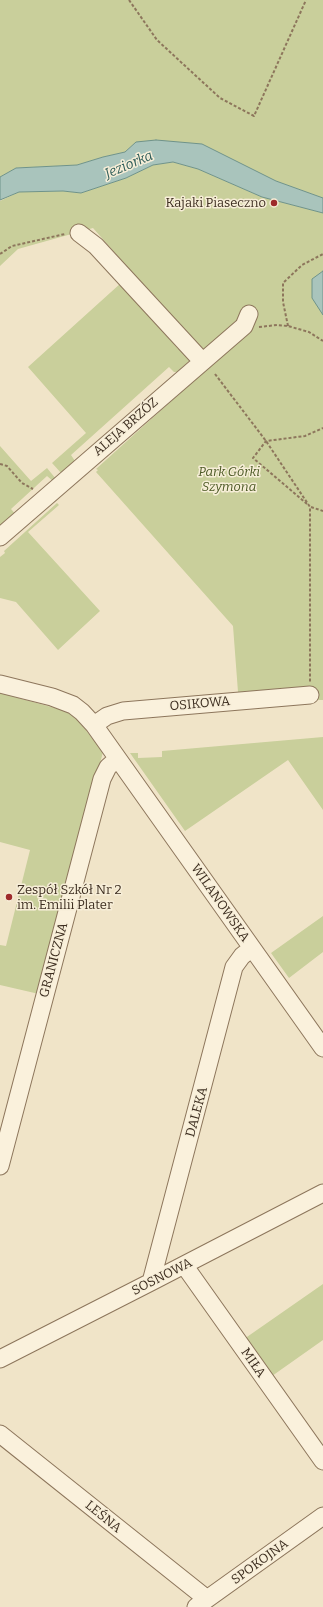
<!DOCTYPE html>
<html>
<head>
<meta charset="utf-8">
<style>
	body { margin:0 }
	canvas { display:block; background:#f0e4c8 }
</style>
</head>
<body>
<canvas width="323" height="1607"></canvas>
<script>
const g = document.querySelector('canvas').getContext('2d');
g.lineJoin = 'round';
function fill(path, color) { g.fillStyle = color; g.fill(path, 'evenodd'); }
const poly = rows => new Path2D(rows.map(r => 'M' + r).join(''));
function strokePath(path, color, width, dash) { g.strokeStyle = color; g.lineWidth = width; g.lineCap = dash ? 'butt' : 'round'; g.setLineDash(dash || []); g.stroke(path); }
function label(font, color, halo, rows, align = 'center') {
  g.font = font + ' Bitter,serif'; g.lineWidth = 3; g.setLineDash([]); g.textBaseline = 'middle'; g.strokeStyle = halo; g.fillStyle = color; for (const [text, x, y, turn = 0] of rows) {
    g.save(); g.translate(x, y); g.rotate((+turn || 0) * Math.PI / 180); g.textAlign = isNaN(turn) ? turn : align; if (halo) g.strokeText(text, 0, 0); g.fillText(text, 0, 0); g.restore();
  }
}
const green = poly([
	[0,0,323,0,323,198,276,181,202,144,136,142,125,152,103,157,77,165,16,168,0,177],
	[173,162,198,169,262,197,323,213,323,700,318,700,317,688,238,692,233,626,96,472,98,470,96,469,211,365,190,338,93,228,18,249,0,266,0,201,19,192,63,191,81,193,126,178,153,165],
	[121,283,178,349,185,343,191,356,189,361,177,372,174,372,169,367,71,455,75,461,62,474,52,463,86,433,28,367],
	[0,446,31,481,47,468,56,479,54,482,47,476,11,509,17,516,0,529],
	[57,503,59,505,28,532,100,611,58,650,16,602,0,598,0,557,5,553,4,551],
	[0,693,66,711,74,715,103,752,39,994,0,985,0,945,6,946,30,850,0,842],
	[323,737,323,810,288,760,185,831,130,753,138,753,138,758,162,757,162,751],
	[323,916,323,952,289,978,271,953],
	[323,1284,323,1340,272,1376,244,1339]
]);
const water = poly([
	[156,140,202,144,276,181,323,198,323,213,262,197,198,169,173,162,153,165,126,178,81,193,63,191,19,192,0,200,0,177,16,168,77,165,103,157,125,152,136,142,156,140],
	[323,271,323,315,312,298,312,279,323,271]
]);
const path = poly([
	[129,0,157,40,220,98,254,116,306,0],
	[0,254,12,246,65,234],
	[288,326,283,302,283,283,302,265,323,254],
	[259,327,277,325,288,326,309,332,323,341],
	[215,374,266,441,310,507,310,682],
	[0,464,7,466,22,483,33,489],
	[307,504,253,458,266,441,305,436,323,428],
	[311,507,323,511]
]);
const minor = poly([
	[79,233,96,246,202,361],
	[0,537,244,326,249,314],
	[0,684,52,697,73,705,82,712,94,725,323,1048],
	[94,725,107,716,123,711,310,695],
	[0,1166,102,779,108,767,117,759],
	[184,1265,323,1461],
	[151,1282,234,967,242,956,252,948],
	[0,1359,151,1282,323,1193],
	[0,1434,207,1599],
	[196,1607,323,1516]
]);
const markers = [
	[274,203,4,"#9e2a2b"],
	[9,897,4,"#9e2a2b"]
];
const poiNames = [
	["Kajaki Piaseczno",266,203],
	["Zespół Szkół Nr 2",17,890,"left"],
	["im. Emilii Plater",17,905,"left"]
];
const streetNames = [
	["ALEJA BRZÓZ",126,427,-41],
	["OSIKOWA",200,704,-5],
	["WILANOWSKA",220,903,55],
	["GRANICZNA",54,960,-75],
	["DALEKA",197,1112,-75],
	["SOSNOWA",162,1277,-27],
	["MIŁA",253,1363,55],
	["LEŚNA",103,1517,39],
	["SPOKOJNA",260,1562,-36]
];
const parkNames = [
	["Park Górki",229,472],
	["Szymona",229,487]
];
const waterNames = [
	["Jeziorka",129,165,-23]
];
fill(green, '#c9cf9b');
fill(water, '#a9c4bc');
strokePath(water, '#6f938a', 1);
strokePath(minor, '#8d765c', 19);
strokePath(path, '#8d765c', 2, [3, 2]);
strokePath(minor, '#faf1dc', 17);
for (const [x, y, r, color] of markers) { const dot = new Path2D(); dot.arc(x, y, r, 0, 2 * Math.PI); g.fillStyle = color; g.fill(dot); strokePath(dot, '#f7eed8', 1.5); }
label('13px', '#3d2e20', '#f7eed8', poiNames, 'right');
label('13px', '#3d2e20', '#f7eed8', streetNames);
label('italic 13px', '#4d5a26', '#f7eed8', parkNames);
label('italic 14px', '#2f5d5a', '#f7eed8', waterNames);
</script>
</body>
</html>
